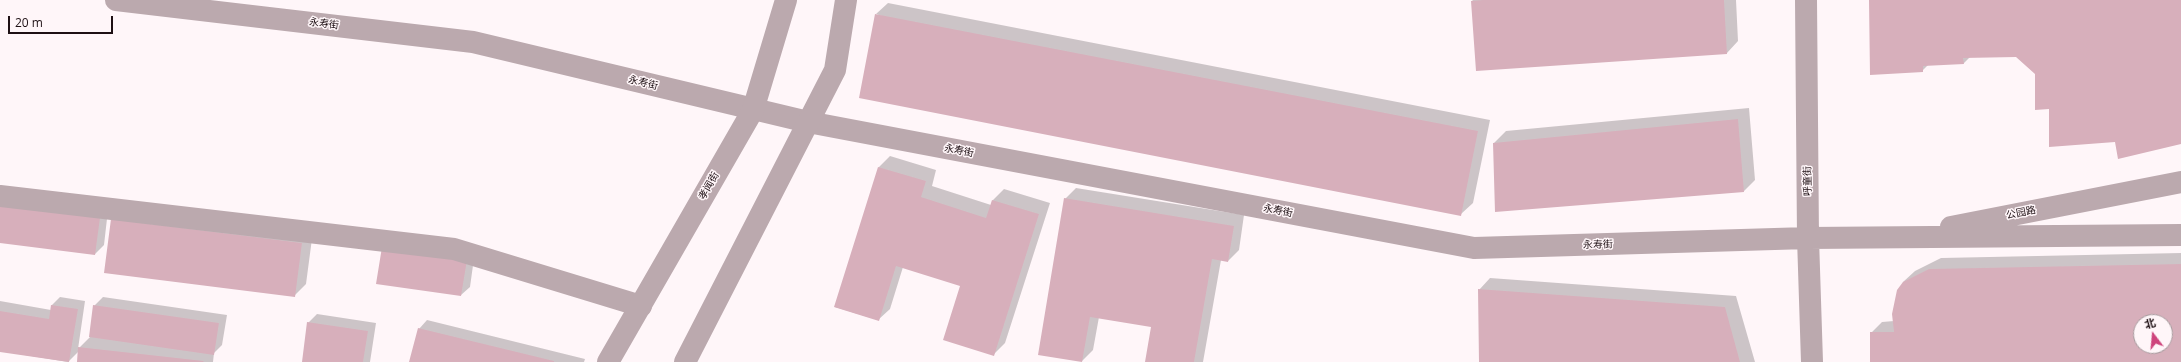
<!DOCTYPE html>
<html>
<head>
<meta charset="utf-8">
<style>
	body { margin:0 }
	#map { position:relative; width:2181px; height:362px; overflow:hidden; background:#fff6f9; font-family:"Open Sans","Noto Sans SC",sans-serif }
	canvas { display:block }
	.north { position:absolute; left:2133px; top:314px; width:40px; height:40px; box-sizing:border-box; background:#fff6f9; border:1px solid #a59a9d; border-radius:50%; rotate:344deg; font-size:11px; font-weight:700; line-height:16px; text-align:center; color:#1e1014 }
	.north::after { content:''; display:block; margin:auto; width:14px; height:18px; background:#ce447c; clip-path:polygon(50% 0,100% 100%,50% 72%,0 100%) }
	.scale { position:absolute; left:8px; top:16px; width:105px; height:18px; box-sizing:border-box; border:2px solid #1e1014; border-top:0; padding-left:5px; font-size:12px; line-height:14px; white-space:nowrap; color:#1e1014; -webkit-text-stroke:3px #fff6f9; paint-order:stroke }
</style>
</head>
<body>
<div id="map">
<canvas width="2181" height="362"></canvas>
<div class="north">北</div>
<div class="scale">20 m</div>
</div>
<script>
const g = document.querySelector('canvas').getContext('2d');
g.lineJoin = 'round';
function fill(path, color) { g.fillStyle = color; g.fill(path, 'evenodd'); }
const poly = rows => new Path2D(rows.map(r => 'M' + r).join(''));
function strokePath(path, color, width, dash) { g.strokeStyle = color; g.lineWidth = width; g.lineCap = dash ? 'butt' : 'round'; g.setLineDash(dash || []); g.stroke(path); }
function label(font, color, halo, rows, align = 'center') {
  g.font = font + ' "Open Sans","Noto Sans SC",sans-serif'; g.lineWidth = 3; g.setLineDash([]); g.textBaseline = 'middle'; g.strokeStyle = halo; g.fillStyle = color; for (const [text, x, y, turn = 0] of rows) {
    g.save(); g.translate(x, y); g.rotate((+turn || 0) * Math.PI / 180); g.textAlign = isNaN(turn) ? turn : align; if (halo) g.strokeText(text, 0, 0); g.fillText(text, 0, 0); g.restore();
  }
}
const shadow = poly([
	[1473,0,1736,0,1738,41,1727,53,1472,1],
	[1870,0,2181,0,2181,143,2116,141,2016,56,1970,57,1964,63,1929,64,1922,71],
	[888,3,1490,120,1473,203,1461,214,876,14],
	[1749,108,1755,180,1744,191,1494,143,1506,131],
	[890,156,936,170,932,186,991,205,993,200,1004,189,1050,203,1005,343,994,354,961,285,903,267,890,309,878,320,835,307,879,167],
	[1076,188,1244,215,1239,250,1228,261,1221,260,1203,362,1146,362,1152,326,1099,317,1093,350,1082,361,1065,199],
	[123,208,313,231,306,284,294,296],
	[108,210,104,245,95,254,0,242],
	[475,251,470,287,461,295,377,283],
	[2181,253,2181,362,1871,362,1871,333,1882,322,1894,321,1903,282,1915,271,1941,258],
	[2141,322,2165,322,2165,346,2141,346],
	[1490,278,1736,296,1755,362,1480,362,1479,290],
	[60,297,85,301,78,349,91,336,94,306,103,297,227,315,222,345,214,353,213,362,78,362,79,351,68,362,0,351,0,301,51,310,52,305],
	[317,314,376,323,370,362,303,362,308,323],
	[427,320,585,359,584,362,410,362,419,329]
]);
const building = poly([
	[1483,0,1724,0,1727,54,1476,71,1471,1],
	[1869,0,2181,0,2181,144,2118,159,2115,142,2049,147,2049,109,2035,110,2035,74,2016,57,1963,58,1964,64,1923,66,1923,72,1870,75],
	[875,14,1478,131,1461,216,859,98],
	[1738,119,1744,192,1495,212,1493,143],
	[878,167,926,181,921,197,986,218,992,200,1039,214,994,356,943,340,960,286,896,266,879,321,834,307],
	[1064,198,1234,226,1228,262,1212,259,1194,362,1145,362,1151,327,1090,317,1082,362,1038,355],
	[0,205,100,218,95,255,0,243],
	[111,219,302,243,295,297,104,273],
	[382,247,467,260,461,296,376,284],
	[2181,264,2181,362,1870,362,1870,332,1894,332,1892,314,1897,290,1903,282,1929,269],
	[2141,322,2165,322,2165,346,2141,346],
	[1478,289,1725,307,1740,362,1479,362],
	[51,305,78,309,69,362,0,352,0,311,49,319],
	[93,305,219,323,214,355,89,337],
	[307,322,368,331,363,362,302,362],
	[418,328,554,361,554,362,409,362],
	[78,347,204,361,203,362,77,362]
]);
const minor = poly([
	[116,0,473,42,808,122,1474,248,1808,238,2181,235],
	[1806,0,1808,238,1812,362],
	[0,196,454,249,641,306],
	[1951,227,2181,182]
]);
const tertiary = poly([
	[608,362,753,110,786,0],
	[685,362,835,70,846,0]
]);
const streetNames = [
	["永寿街",324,24,7],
	["永寿街",643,83,14],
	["永寿街",959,151,11],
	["呼童街",1808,181,-91],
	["孝闻街",709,186,-60],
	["永寿街",1278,211,11],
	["公园路",2021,213,-11],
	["永寿街",1598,245,-2]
];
fill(shadow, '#0003');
fill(building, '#d7afbb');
strokePath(minor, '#bba9ae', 22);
strokePath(tertiary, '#bba9ae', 22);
label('10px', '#1e1014', '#fff6f9', streetNames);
</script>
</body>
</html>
